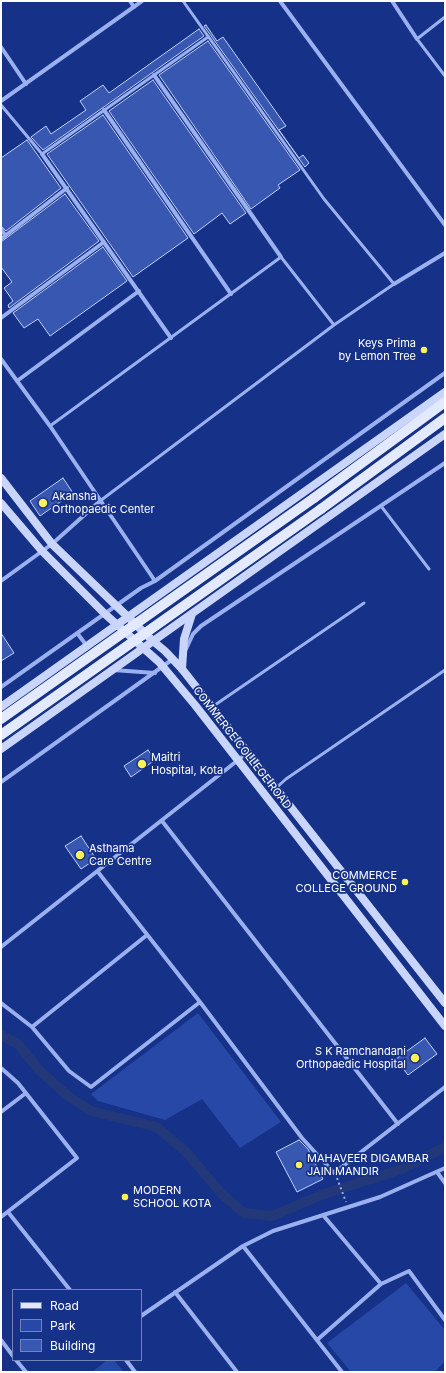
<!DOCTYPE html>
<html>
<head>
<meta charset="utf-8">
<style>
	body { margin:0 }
	#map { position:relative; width:446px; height:1373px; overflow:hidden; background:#153188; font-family:Inter,sans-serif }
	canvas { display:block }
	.frame { position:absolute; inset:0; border:2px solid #fff; pointer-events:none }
	.legend { position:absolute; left:12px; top:1289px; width:130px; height:72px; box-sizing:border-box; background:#153188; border:1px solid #7383b8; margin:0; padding:5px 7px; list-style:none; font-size:12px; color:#fff }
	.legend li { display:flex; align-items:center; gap:8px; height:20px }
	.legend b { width:20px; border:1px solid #7383b8 }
</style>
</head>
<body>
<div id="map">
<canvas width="446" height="1373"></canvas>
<div class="frame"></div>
<ul class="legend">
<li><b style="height:5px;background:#e3e9ff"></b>Road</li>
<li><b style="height:11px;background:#2748a7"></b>Park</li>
<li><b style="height:11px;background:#3857b1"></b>Building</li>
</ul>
</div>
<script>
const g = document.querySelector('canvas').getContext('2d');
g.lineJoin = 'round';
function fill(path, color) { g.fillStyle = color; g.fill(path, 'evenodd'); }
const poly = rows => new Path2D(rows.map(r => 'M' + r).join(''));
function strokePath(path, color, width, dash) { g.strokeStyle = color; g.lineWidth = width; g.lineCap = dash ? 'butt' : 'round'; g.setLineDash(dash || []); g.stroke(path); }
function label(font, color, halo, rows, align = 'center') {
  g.font = font + ' Inter,sans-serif'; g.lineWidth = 3.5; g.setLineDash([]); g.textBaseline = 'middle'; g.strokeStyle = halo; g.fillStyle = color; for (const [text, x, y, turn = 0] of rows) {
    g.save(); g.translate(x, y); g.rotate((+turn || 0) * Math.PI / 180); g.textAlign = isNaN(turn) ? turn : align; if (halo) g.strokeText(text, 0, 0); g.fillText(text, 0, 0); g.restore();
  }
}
const green = poly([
	[198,1013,281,1122,240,1148,202,1099,165,1120,98,1101,91,1094],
	[406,1283,445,1330,445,1361,435,1372,351,1372,327,1343],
	[107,1360,114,1360,124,1372,92,1372]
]);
const canal = poly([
	[1,1035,18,1044,39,1070,68,1096,91,1111,157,1127,186,1152,222,1194,244,1213,272,1216,324,1194,402,1169,445,1147]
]);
const building = poly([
	[206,25,217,41,223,37,286,126,279,130,299,158,303,155,309,163,305,167,204,26,206,25],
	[199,29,204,36,43,150,31,137,46,126,51,134,86,110,80,101,103,85,109,93,199,29],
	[208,41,300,170,278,185,280,188,251,209,159,75,208,41],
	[153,80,246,213,230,224,222,213,194,234,109,111,153,80],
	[103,115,188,238,133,277,47,154,103,115],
	[27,140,61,188,6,231,1,226,1,158,27,140],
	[65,194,99,241,9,308,8,305,13,301,4,288,12,282,1,267,1,242,65,194],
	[103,247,127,281,50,336,38,319,24,328,13,313,103,247],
	[63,478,73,493,40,516,30,501,63,478],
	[1,633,14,653,1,661,1,633],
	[148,750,155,760,131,777,124,766,148,750],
	[81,836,96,859,81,869,65,846,81,836],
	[425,1038,437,1054,408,1075,396,1059,425,1038],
	[299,1140,308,1149,323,1179,297,1192,276,1152,299,1140]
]);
const path = poly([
	[337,1178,346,1202]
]);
const lane = poly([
	[445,17,417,39,445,76],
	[1,105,42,154,208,37],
	[50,426,281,257,334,325],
	[100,501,334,325,394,284,324,199,183,1],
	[381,506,429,569],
	[212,707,364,603],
	[276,788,286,779,445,670]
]);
const street = poly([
	[130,1,134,7],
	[280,1,445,225],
	[392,1,417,39],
	[1,47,26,84],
	[154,75,281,257],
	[1,101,142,1],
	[104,110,231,294],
	[42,154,171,338],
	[1,229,5,235],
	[1,239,67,188],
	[394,284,445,253],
	[1,318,104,242],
	[1,359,50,426,155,581],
	[17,381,139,291],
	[1,581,52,544,100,501],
	[77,633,87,646],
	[186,649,193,634,201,626,445,463],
	[113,670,155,673],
	[1,687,141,588,155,581,445,373],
	[1,782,173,659],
	[162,821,398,1124],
	[98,872,200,1002,302,1138,334,1173,445,1087],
	[1,947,247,753],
	[1,1003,32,1027,69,1071,91,1087,200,1002],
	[32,1027,147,935],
	[1,1068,18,1083,77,1158,1,1217],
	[1,1112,26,1093],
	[437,1172,445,1183],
	[8,1212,70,1290],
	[323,1215,381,1284],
	[243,1246,342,1372],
	[175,1292,237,1372],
	[141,1316,243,1246,273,1231,380,1197,445,1168],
	[1,1340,13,1356],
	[317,1340,381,1284,409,1271,445,1320],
	[16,1360,26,1372],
	[126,1360,135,1372]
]);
const secondary = poly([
	[1,478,52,544,153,641,165,651,182,669,445,1003],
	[1,503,42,551,105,614,159,662,195,705,445,1026],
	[182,669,184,639,192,614],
	[1,707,445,392],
	[1,749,445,434]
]);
const primary = poly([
	[314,498,445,402],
	[321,509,445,418]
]);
const primaryBridge = poly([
	[1,719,314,498],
	[1,735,321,509]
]);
const markers = [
	[424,350,4,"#ffef59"],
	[43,503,5,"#ffef59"],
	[142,764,5,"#ffef59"],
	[80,855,5,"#ffef59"],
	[405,882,4,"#ffef59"],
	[415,1058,5,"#ffef59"],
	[299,1165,4,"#ffef59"],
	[125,1197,4,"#ffef59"]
];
const poiNames = [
	["Keys Prima",416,344,"right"],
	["by Lemon Tree",416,357,"right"],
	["Akansha",52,497],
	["Orthopaedic Center",52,510],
	["Maitri",151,758],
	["Hospital, Kota",151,771],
	["Asthama",89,849],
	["Care Centre",89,862],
	["COMMERCE",397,876,"right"],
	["COLLEGE GROUND",397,889,"right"],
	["S K Ramchandani",406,1052,"right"],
	["Orthopaedic Hospital",406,1065,"right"],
	["MAHAVEER DIGAMBAR",307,1159],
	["JAIN MANDIR",307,1172],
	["MODERN",133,1191],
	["SCHOOL KOTA",133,1204]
];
const streetNames = [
	["COMMERCE COLLEGE ROAD",242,748,52]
];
fill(green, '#2748a7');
strokePath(canal, '#233879', 10);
fill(building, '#3857b1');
strokePath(building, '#c1d0fb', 1);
strokePath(path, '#9bb1ef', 2, [2, 3]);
strokePath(lane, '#9bb1ef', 3);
strokePath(street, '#9bb1ef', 4);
strokePath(secondary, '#c9d5fa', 8);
strokePath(primary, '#e3e9ff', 10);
strokePath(primaryBridge, '#e3e9ff', 10);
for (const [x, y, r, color] of markers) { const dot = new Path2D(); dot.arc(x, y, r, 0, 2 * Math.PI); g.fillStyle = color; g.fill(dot); strokePath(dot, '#153188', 1.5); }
label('11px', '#fff', '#153188', poiNames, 'left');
label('11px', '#fff', '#153188', streetNames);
</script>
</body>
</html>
